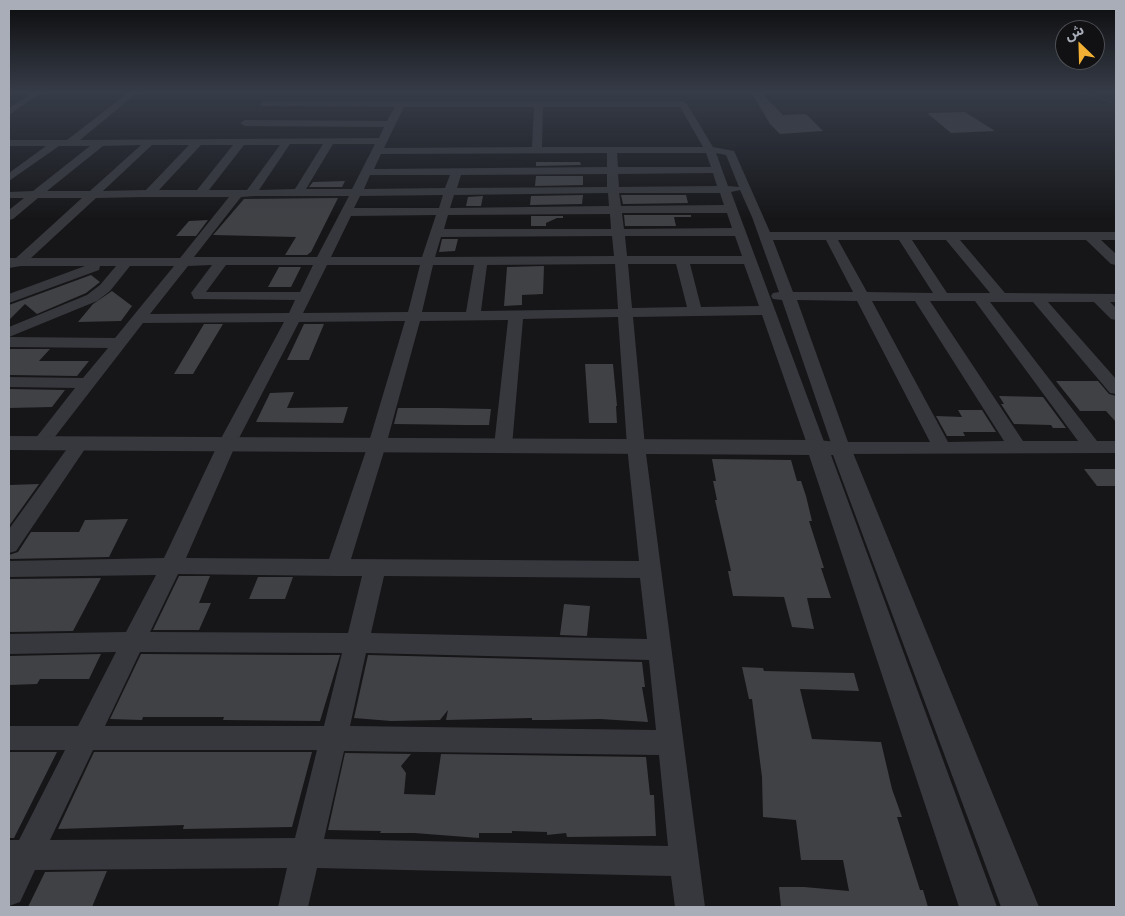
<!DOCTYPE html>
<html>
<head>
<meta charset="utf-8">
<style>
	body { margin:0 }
	#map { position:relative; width:1125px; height:916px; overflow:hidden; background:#161618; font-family:"Golos Text","Noto Sans Arabic",sans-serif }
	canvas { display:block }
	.frame { position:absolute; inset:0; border:10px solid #a8adb8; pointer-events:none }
	.north { position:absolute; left:1055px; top:20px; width:50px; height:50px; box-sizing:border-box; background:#111113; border:1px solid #4d4f55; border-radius:50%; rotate:336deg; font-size:14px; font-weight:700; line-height:20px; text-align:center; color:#a8adb8 }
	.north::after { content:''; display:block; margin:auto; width:18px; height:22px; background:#f2b134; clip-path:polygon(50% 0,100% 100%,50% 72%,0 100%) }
</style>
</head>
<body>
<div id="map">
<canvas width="1125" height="916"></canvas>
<div class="frame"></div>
<div class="north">ش</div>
</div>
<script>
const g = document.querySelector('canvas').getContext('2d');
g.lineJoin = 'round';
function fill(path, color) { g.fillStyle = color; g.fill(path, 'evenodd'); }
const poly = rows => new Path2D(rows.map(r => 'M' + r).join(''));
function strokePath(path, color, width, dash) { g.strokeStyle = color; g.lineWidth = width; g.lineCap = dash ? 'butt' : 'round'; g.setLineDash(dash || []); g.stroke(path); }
const building = poly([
	[751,92,760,92,783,115,806,114,823,131,780,134,770,124],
	[965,112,995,131,951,133,927,113],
	[536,162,580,162,581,165,536,166],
	[536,176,583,176,583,185,535,186],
	[345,181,342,187,309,187,313,182],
	[583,195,582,204,530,205,531,196],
	[621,195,686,195,688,203,623,204],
	[483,196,481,206,466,206,468,197],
	[338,198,311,252,307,255,285,255,296,237,213,235,244,199],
	[624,215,691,215,691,217,674,217,676,226,625,226],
	[531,216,563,216,563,218,557,218,546,223,546,226,531,226],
	[208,220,196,236,176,236,189,221],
	[442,239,458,239,455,251,439,252],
	[544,266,543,294,522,295,522,305,504,306,507,267],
	[279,267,301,267,291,287,268,287],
	[91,275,100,282,86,293,37,314,25,304,9,320,9,305],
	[112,291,132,306,121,321,78,322,93,304],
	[204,324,223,324,193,374,174,374],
	[304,324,324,324,309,360,287,360],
	[9,349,50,349,39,361,89,361,77,376,9,375],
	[585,364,613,364,617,406,616,406,617,423,589,423],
	[1056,381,1098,381,1109,394,1116,396,1116,422,1106,411,1080,411],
	[9,389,65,390,52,407,9,408],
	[294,392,287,408,348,407,343,423,256,422,270,393],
	[999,396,1043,397,1066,428,1053,428,1051,425,1014,424,1001,404,1004,404],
	[398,408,439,408,491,409,489,425,465,425,394,424],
	[958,410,982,410,996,432,963,432,965,436,947,436,936,416,962,417],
	[712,459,791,460,797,481,801,481,806,496,812,521,809,521,824,568,821,568,831,598,807,598,814,629,792,627,784,597,733,596,728,571,731,571,715,500,717,500,713,481,716,481],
	[1084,469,1116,469,1116,486,1097,486],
	[39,484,9,526,9,485],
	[128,519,109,557,9,559,9,555,18,552,31,532,79,532,85,520],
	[179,576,210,576,199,603,211,603,199,630,153,630],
	[258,577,293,577,285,599,249,599],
	[101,578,73,631,9,632,9,579],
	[564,604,590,606,587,636,560,635],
	[101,654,89,679,40,679,37,684,9,685,9,656],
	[141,654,294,655,340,655,320,721,223,720,224,717,143,717,142,720,110,719],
	[368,655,642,662,645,687,642,687,648,722,600,719,548,720,532,720,532,718,446,720,448,710,440,720,391,721,354,718],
	[742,667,763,668,764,671,854,673,859,691,800,689,812,739,881,742,892,789,902,817,897,817,920,890,923,890,928,907,781,907,779,887,804,887,849,891,843,860,801,860,796,820,763,817,762,777,752,699,749,699],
	[9,752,57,752,14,838,9,838],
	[94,752,312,752,292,827,183,829,184,825,58,829],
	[345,753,411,754,401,766,406,773,404,794,435,795,441,754,646,757,650,795,654,795,656,836,567,837,566,833,547,835,547,832,512,831,512,833,479,833,479,838,414,833,380,833,381,831,328,830],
	[107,871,92,907,28,907,45,872]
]);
const path = poly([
	[1082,92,1116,104]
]);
const minor = poly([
	[33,92,42,92,9,115,9,108,33,92],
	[129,92,138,92,80,140,379,138,384,127,245,126,240,123,245,120,387,121,395,107,261,106,260,104,264,101,683,101,687,104,713,147,734,151,735,153,770,232,1116,232,1116,240,1101,240,1116,254,1116,265,1111,264,1086,240,960,240,1005,293,1116,294,1116,302,1110,302,1116,308,1116,320,1111,319,1094,302,1048,302,1116,379,1116,394,1110,393,1033,302,990,302,1097,441,1116,441,1116,453,841,454,834,452,782,300,773,299,771,296,773,293,779,292,752,217,740,190,731,192,826,447,824,451,817,453,810,451,808,447,762,315,633,317,645,446,705,907,675,907,671,876,317,868,308,907,278,907,287,868,35,870,20,902,9,906,9,840,19,840,65,750,9,750,9,726,78,726,116,652,9,654,9,634,126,632,156,575,9,577,9,561,164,558,218,444,284,322,143,323,47,447,41,449,35,447,32,443,35,439,75,388,9,387,9,377,83,378,108,348,9,347,9,337,115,338,174,266,130,266,110,291,97,301,9,337,9,327,87,295,100,285,116,266,100,266,99,270,9,303,9,294,85,266,21,266,9,268,9,258,16,258,82,198,38,198,13,219,9,220,9,210,24,198,9,198,9,192,33,191,90,146,59,146,9,181,9,173,46,146,9,146,9,140,67,140,129,92],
	[404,107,534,107,532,147,384,148,404,107],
	[543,107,680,107,703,147,542,147,543,107],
	[290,144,323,144,295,189,259,190,290,144],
	[333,144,375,144,352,189,306,189,333,144],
	[141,145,90,191,47,191,103,146,141,145],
	[152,145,189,145,146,190,103,191,152,145],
	[201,145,233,145,197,190,159,190,201,145],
	[244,145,280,145,247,190,209,190,244,145],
	[607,153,607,167,374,169,381,154,607,153],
	[617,153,706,153,711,167,618,167,617,153],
	[716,153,726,155,739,187,728,186,716,153],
	[713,173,717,186,619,187,618,174,713,173],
	[607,174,607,187,457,188,461,175,607,174],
	[370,175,450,175,445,188,364,189,370,175],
	[608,193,609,206,450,208,454,195,608,193],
	[619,193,720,193,724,205,621,206,619,193],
	[443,195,439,208,354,208,360,196,443,195],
	[254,196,349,196,317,257,194,257,241,197,254,196],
	[144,197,229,197,180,258,31,258,96,198,144,197],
	[622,213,727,213,732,228,624,229,622,213],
	[610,214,611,229,444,229,448,215,610,214],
	[436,215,422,257,331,257,351,216,436,215],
	[612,236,614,256,435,257,441,237,612,236],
	[625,236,735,236,742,256,627,256,625,236],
	[773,240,826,240,853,292,793,292,773,240],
	[838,240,899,240,933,293,867,292,838,240],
	[912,240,946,240,990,293,947,293,912,240],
	[615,264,618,309,481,311,487,265,615,264],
	[628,264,676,264,687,307,632,308,628,264],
	[690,264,744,264,759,306,701,307,690,264],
	[212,265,191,293,194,299,295,300,289,313,150,314,188,266,212,265],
	[226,265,313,265,300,292,206,292,226,265],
	[327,265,420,265,408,312,303,313,327,265],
	[433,265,474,265,466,312,422,312,433,265],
	[797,300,857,301,930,442,848,442,797,300],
	[872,301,915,301,1004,441,948,442,872,301],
	[930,301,975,301,1078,441,1023,441,930,301],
	[618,317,627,446,639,561,351,559,386,445,420,321,508,320,494,446,496,450,503,452,510,450,512,446,523,319,618,317],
	[405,321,368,445,329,559,186,558,236,444,299,322,405,321],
	[178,574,337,576,362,576,348,633,150,632,178,574],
	[384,576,640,578,647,639,371,633,384,576],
	[140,652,342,653,324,726,105,726,140,652],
	[366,653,649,660,656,730,350,726,366,653],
	[93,750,317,750,295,838,50,840,93,750],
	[344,751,659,755,668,846,324,839,344,751],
	[80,437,86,439,89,443,16,551,9,553,9,529,74,439,80,437]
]);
const tertiary = poly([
	[9,436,817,440,849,443,1039,907,1001,907,833,455,831,455,997,907,959,907,809,455,9,450,9,436]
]);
fill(building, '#404145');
strokePath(path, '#3d3f44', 2, [1, 2]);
fill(minor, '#37383d');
fill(tertiary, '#37383d');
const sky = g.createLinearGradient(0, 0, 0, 220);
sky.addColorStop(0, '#0c0c0d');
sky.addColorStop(0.42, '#363c48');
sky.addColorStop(1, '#363c4800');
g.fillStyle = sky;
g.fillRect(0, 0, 1125, 220);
</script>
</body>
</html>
